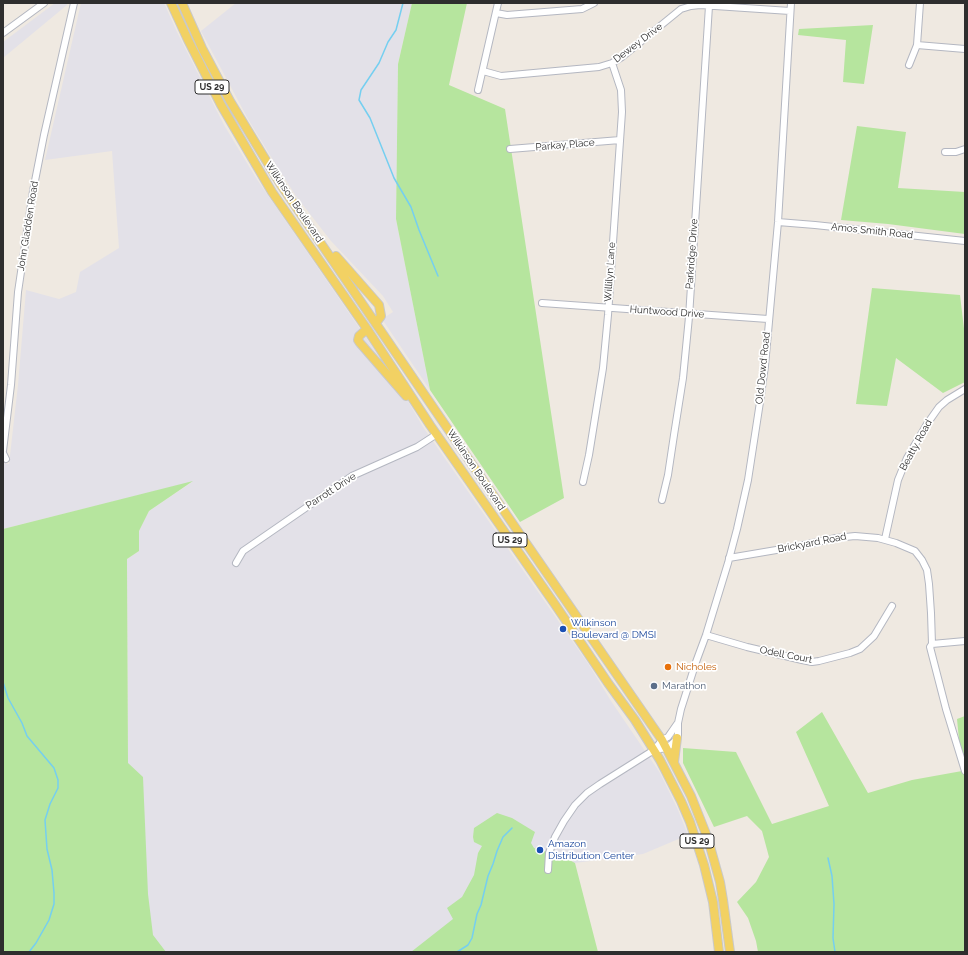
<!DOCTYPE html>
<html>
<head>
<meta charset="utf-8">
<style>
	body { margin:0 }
	#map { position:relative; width:968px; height:955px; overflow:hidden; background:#efe9e1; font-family:Raleway,sans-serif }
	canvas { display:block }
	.frame { position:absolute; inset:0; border:4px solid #2e2e2e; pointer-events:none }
</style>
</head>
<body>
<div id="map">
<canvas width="968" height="955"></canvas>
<div class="frame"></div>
</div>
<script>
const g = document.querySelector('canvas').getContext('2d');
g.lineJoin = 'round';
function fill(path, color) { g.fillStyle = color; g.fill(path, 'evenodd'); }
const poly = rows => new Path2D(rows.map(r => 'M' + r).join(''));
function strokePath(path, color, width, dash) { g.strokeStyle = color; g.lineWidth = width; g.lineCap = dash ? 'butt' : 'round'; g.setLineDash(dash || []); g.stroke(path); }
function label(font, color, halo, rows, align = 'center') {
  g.font = font + ' Raleway,sans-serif'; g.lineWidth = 3.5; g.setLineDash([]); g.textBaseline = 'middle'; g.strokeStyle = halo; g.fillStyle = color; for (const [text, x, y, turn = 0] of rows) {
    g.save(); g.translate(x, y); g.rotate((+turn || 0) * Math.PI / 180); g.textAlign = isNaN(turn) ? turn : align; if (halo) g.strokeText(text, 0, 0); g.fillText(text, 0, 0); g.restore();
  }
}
const industrial = poly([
	[55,3,67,3,67,5,3,58,3,42],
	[81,3,164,3,177,32,224,125,256,178,398,384,423,427,589,665,611,701,660,773,678,810,688,835,643,854,575,863,562,856,544,850,473,952,134,952,128,763,127,559,139,551,139,531,149,511,192,482,3,529,3,463,9,464,18,385,26,290,59,299,76,292,80,272,119,248,112,151,45,160],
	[236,3,412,3,398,64,396,219,430,390,382,319,393,312,383,296,331,241,296,196,276,165,248,119,201,31]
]);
const green = poly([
	[412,3,467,3,449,85,505,109,564,498,520,522,430,390,396,219,398,64],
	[873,25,864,84,843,82,846,40,798,35,799,29],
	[857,126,906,132,898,188,965,192,965,234,888,224,841,220],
	[872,288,960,295,965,337,965,382,943,393,896,358,887,406,856,404],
	[193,481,149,511,139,531,139,551,127,559,128,763,143,777,148,894,153,935,166,952,3,952,3,529],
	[822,712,868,793,912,780,962,771,957,719,965,716,965,952,758,952,756,941,748,918,737,902,756,882,769,857,762,831,747,816,714,827,683,763,683,748,736,752,772,824,829,806,796,732],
	[497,813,512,818,535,832,531,843,534,848,562,856,575,863,598,952,411,952,453,919,447,908,462,897,474,875,478,853,482,846,474,842,473,837,474,828]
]);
const stream = poly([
	[403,3,396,30,388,42,379,63,361,90,359,100,370,118,394,178,411,207,419,230,438,276],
	[3,682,8,698,22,723,27,736,54,768,58,780,58,788,50,804,45,820,47,849,52,870,54,893,54,904,49,920,36,943,29,952],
	[828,858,832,876,834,904,833,938,835,952],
	[457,952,468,945,472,938,477,914,481,905,488,876,493,864,497,851,503,837,512,828]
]);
const minor = poly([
	[496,13,507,15,582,9,594,3],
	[3,33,44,3],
	[917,45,965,49],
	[909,65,917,45,920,3],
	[483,71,501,76,599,67,612,63,622,57,681,9,691,6,700,5,790,11],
	[478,90,498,3],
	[510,149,620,140],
	[945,152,956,152,965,149],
	[778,222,815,225,965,241],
	[542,303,768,319],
	[3,451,11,385,18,292,33,191,44,135,74,3],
	[3,453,6,459],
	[583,482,589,455,603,368,608,315,622,112,621,90,612,63],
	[662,500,668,475,674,435,683,378,689,317,709,6],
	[885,539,898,480,907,458,927,424,939,407,947,400,965,389],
	[729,558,794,547,836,538,855,536,878,538,896,543,915,551,922,560,927,570,929,584,931,613,932,644,930,647,946,709,965,771],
	[236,563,243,551,352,476,417,447,437,434],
	[706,635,747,647,802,660,812,662,819,661,850,653,860,649,874,636,892,606],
	[932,644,965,641],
	[654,750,667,748,675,741,678,736,678,723,681,709,696,662,706,635,728,563,737,529,748,480,760,402,765,366,778,222,791,3],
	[548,870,549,853,555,837,564,821,575,805,587,793,600,784,654,750,662,740,668,737,677,724]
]);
const major = poly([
	[171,3,188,40,221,105,272,192,367,329,430,425,554,603,608,683,635,720,660,760,681,801,690,822,704,865,713,902,719,952],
	[182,3,202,48,230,101,281,185,517,530,662,740,691,796,708,839,720,882,723,900,730,952],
	[336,256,379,305,381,316,376,323],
	[367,329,359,336,358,340,360,343,406,396],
	[674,762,677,738]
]);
const markers = [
	[563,629,4,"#1a4fb4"],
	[668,667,4,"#e8710a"],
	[654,686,4,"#5c6f8a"],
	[540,850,4,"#1a4fb4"]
];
const shields = [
	[212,87,34],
	[510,540,34],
	[697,841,34]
];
const shieldNames = [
	["US 29",212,87],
	["US 29",510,540],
	["US 29",697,841]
];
const streetNames = [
	["Dewey Drive",638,43,-37],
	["Parkay Place",565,145,-5],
	["Wilkinson Boulevard",294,202,56],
	["John Gladden Road",28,226,-81],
	["Amos Smith Road",872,231,6],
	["Parkridge Drive",692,254,-86],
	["Willilyn Lane",610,272,-86],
	["Huntwood Drive",667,312,4],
	["Old Dowd Road",763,368,-84],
	["Beatty Road",916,445,-61],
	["Wilkinson Boulevard",476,470,56],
	["Parrott Drive",331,491,-33],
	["Brickyard Road",812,543,-11],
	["Odell Court",786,655,11]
];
const transitNames = [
	["Wilkinson",571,623],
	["Boulevard @ DMSI",571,635],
	["Amazon",548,844],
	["Distribution Center",548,856]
];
const foodNames = [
	["Nicholes",676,667]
];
const serviceNames = [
	["Marathon",662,686]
];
fill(industrial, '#e3e1e8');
fill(green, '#b6e59e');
strokePath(stream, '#75cff0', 1.5);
strokePath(minor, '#b4b7c1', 8);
strokePath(major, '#c9c9c9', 10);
strokePath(minor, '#fff', 6);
strokePath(major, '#f2d163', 8);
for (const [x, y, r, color] of markers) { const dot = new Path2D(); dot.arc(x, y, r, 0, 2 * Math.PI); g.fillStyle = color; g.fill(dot); strokePath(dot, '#fff', 1.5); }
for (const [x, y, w] of shields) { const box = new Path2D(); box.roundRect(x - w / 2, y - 7, w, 14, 3); g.fillStyle = '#fff'; g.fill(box); strokePath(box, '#2e2e2e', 1); }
label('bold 9px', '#2e2e2e', null, shieldNames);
label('10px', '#2e2e2e', '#fff', streetNames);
label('10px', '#164399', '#fff', transitNames, 'left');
label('10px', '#c56008', '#fff', foodNames, 'left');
label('10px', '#4e5e75', '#fff', serviceNames, 'left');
</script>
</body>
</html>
